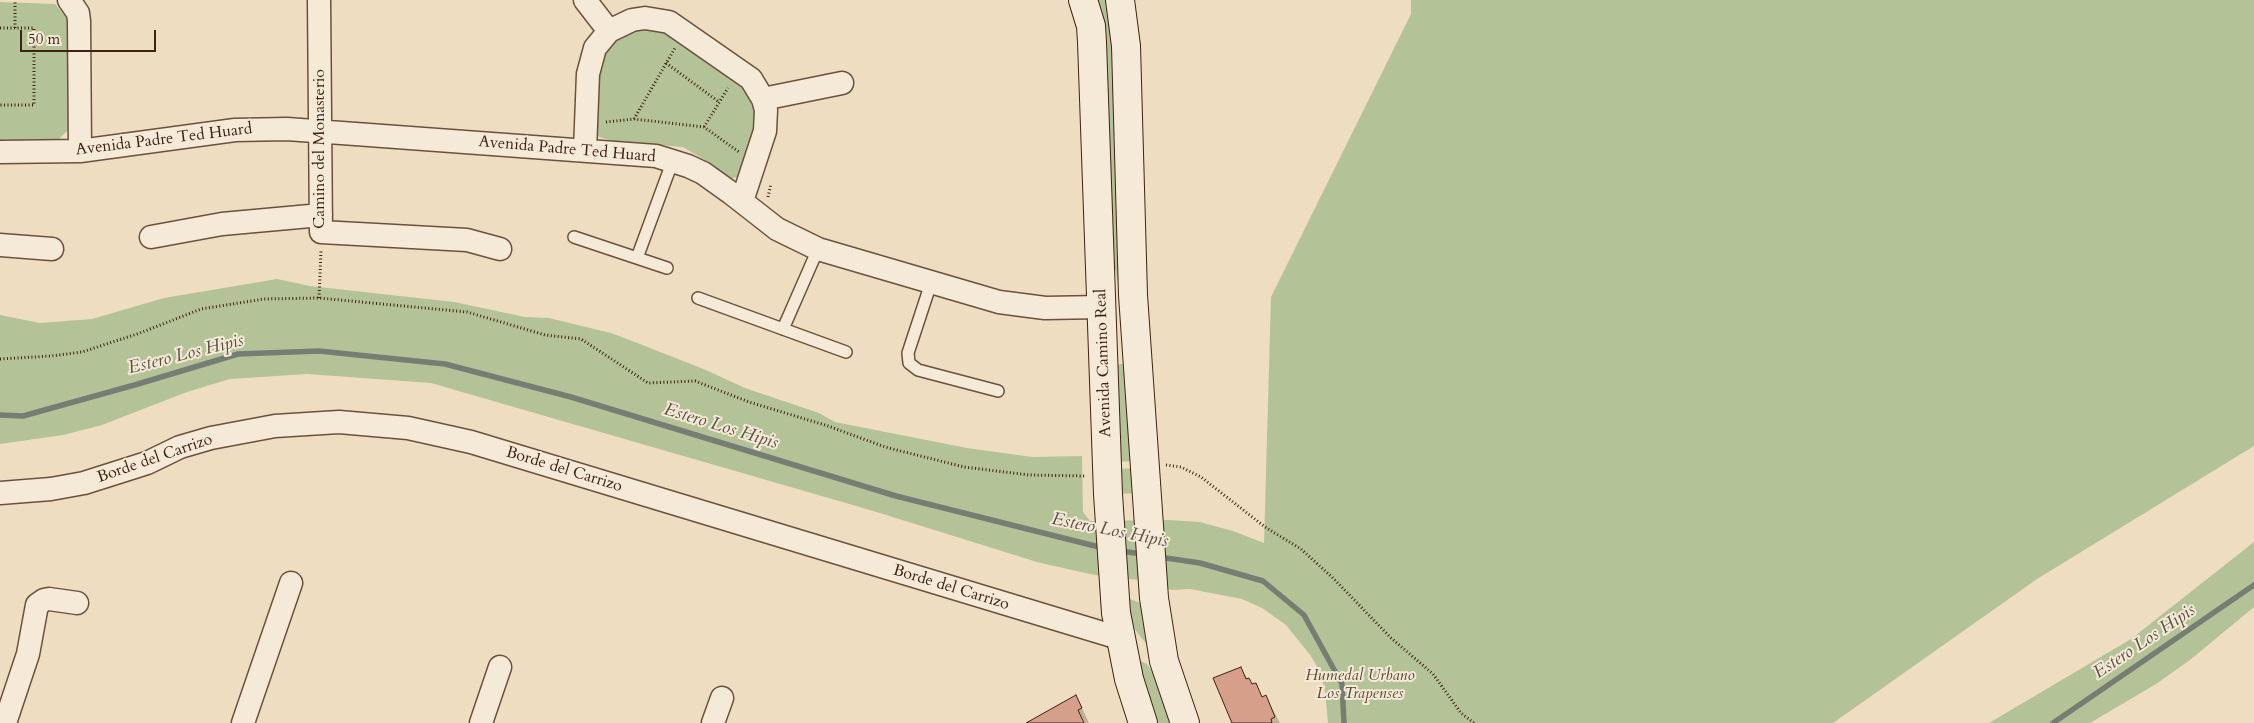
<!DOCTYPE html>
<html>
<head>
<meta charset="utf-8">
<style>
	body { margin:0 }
	#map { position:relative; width:2254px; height:723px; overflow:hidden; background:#efddc2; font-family:Cardo,serif }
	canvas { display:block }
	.scale { position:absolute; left:20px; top:30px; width:136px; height:22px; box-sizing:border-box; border:2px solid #3f2210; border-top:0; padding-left:6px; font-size:15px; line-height:18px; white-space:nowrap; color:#3f2210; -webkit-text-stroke:4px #f5e9d7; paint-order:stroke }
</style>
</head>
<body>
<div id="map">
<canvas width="2254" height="723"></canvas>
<div class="scale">50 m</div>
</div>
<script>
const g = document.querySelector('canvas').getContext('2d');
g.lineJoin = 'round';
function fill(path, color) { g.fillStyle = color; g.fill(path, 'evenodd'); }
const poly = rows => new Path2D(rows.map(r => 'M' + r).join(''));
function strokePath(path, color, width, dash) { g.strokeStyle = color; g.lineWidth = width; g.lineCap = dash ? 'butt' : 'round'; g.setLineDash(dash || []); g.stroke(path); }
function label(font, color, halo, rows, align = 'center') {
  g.font = font + ' Cardo,serif'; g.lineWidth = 4; g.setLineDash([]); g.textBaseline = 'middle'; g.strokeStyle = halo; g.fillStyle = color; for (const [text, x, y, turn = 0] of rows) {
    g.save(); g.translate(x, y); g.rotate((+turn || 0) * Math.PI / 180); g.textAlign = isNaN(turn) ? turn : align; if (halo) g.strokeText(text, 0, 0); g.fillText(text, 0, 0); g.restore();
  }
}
const green = poly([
	[1093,0,1108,0,1114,19,1125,347,1122,345,1119,288,1109,239],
	[1411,0,2254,0,2254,446,2037,579,1833,723,1328,723,1325,691,1320,672,1311,656,1286,625,1262,608,1242,599,1190,589,1172,590,1140,580,1094,575,1037,562,870,510,431,383,307,374,230,379,187,392,102,425,63,435,0,444,0,315,40,323,92,319,164,298,277,279,310,286,454,302,525,317,549,318,611,333,640,344,706,370,745,388,819,413,835,422,967,448,1032,457,1082,456,1083,512,1090,521,1169,520,1200,522,1233,531,1264,543,1271,297,1411,14],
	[0,2,55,4,68,19,69,129,57,141,0,140],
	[645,26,666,29,747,87,758,116,745,170,737,177,730,179,708,162,683,147,613,141,599,137,593,129,596,70,606,46,622,32],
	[1128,363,1134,461,1117,462,1115,365],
	[1135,468,1137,493,1118,494,1119,469],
	[2254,542,2254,607,2190,660,2156,684,2090,723,1989,723,2131,639],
	[1125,597,1143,604,1148,646,1133,627,1127,615],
	[1138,660,1147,664,1156,678,1174,723,1154,723]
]);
const shadow = poly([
	[1241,668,1252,686,1255,684,1263,698,1266,697,1280,723,1233,723],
	[1081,706,1089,723,1041,723]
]);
const stream = poly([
	[0,415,23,416,138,384,238,354,319,351,445,364,571,397,896,496,1103,548],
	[1120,551,1143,554],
	[1159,557,1200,563,1263,581,1304,615,1342,684,1344,723],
	[2053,723,2254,585]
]);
const building = poly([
	[1241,667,1246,679,1249,678,1252,684,1256,683,1262,697,1266,695,1275,717,1271,719,1272,723,1232,723,1213,678,1241,667],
	[1076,695,1082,708,1078,710,1084,723,1026,723,1076,695]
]);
const path = poly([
	[0,28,34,28,34,105,0,105],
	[15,28,15,0],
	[666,63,719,102],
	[634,119,675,48],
	[606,122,634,119,704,127,739,152],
	[704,127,728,88],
	[768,197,771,184],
	[319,298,321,251],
	[0,359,51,356,82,352,140,333,201,309,264,299,319,298,467,312,545,335,581,339,648,383,695,381,749,402,828,426,885,447,964,467,1029,475,1085,476],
	[1166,465,1181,467,1201,477,1265,527,1301,549,1334,579,1391,638,1433,674,1461,713,1474,723]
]);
const service = poly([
	[574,237,667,268],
	[637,258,673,160],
	[931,283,908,353,909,363,918,370,998,391],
	[698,298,846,352],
	[783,329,818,249]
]);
const minor = poly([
	[69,0,78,13,79,21,80,151],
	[319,0,321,232,467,240,500,249],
	[585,0,609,31],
	[763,99,842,83],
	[585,150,588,74,595,48,609,31,632,20,645,18,669,22,751,79,763,99,766,110,765,131,742,201],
	[0,152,80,151,235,130,287,129,656,156,688,166,703,173,731,193,777,229,818,249,999,302,1045,308,1102,307],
	[151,237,222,224,321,215],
	[0,245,52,249],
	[0,493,51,489,84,483,147,463,180,447,211,438,275,426,339,422,408,428,471,442,1119,638],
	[5,723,28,654,37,605,44,600,49,599,77,603],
	[243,723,291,583],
	[481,723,500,667],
	[713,723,722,698]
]);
const secondary = poly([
	[1083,0,1091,26,1092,42,1108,494,1116,613,1129,679,1143,723],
	[1120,0,1126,46,1133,295,1154,598,1164,661,1185,723]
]);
const streetNames = [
	["Avenida Padre Ted Huard",164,140,-7],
	["Camino del Monasterio",320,149,-90],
	["Avenida Padre Ted Huard",567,150,5],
	["Avenida Camino Real",1104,363,-92],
	["Borde del Carrizo",155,459,-19],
	["Borde del Carrizo",564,470,17],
	["Borde del Carrizo",951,588,17]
];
const parkNames = [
	["Humedal Urbano",1360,676],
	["Los Trapenses",1360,694]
];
const waterNames = [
	["Estero Los Hipis",186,355,-14],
	["Estero Los Hipis",721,427,17],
	["Estero Los Hipis",1110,531,11],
	["Estero Los Hipis",2145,642,-34]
];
fill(green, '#b4c298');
fill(shadow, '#0003');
strokePath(stream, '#767e73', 5.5);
fill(building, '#d69f89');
strokePath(building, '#3f2210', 1);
strokePath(service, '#6b513c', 14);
strokePath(minor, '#6b513c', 25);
strokePath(secondary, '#3f2210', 30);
strokePath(path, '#3f2210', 3, [1, 2.5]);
strokePath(service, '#f5e9d7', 11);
strokePath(minor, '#f5e9d7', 22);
strokePath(secondary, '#f5e9d7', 28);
label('16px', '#3f2210', '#f5e9d7', streetNames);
label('italic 16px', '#5c4a32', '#f5e9d7', parkNames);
label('italic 18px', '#5a5042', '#f5e9d7', waterNames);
</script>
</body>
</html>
